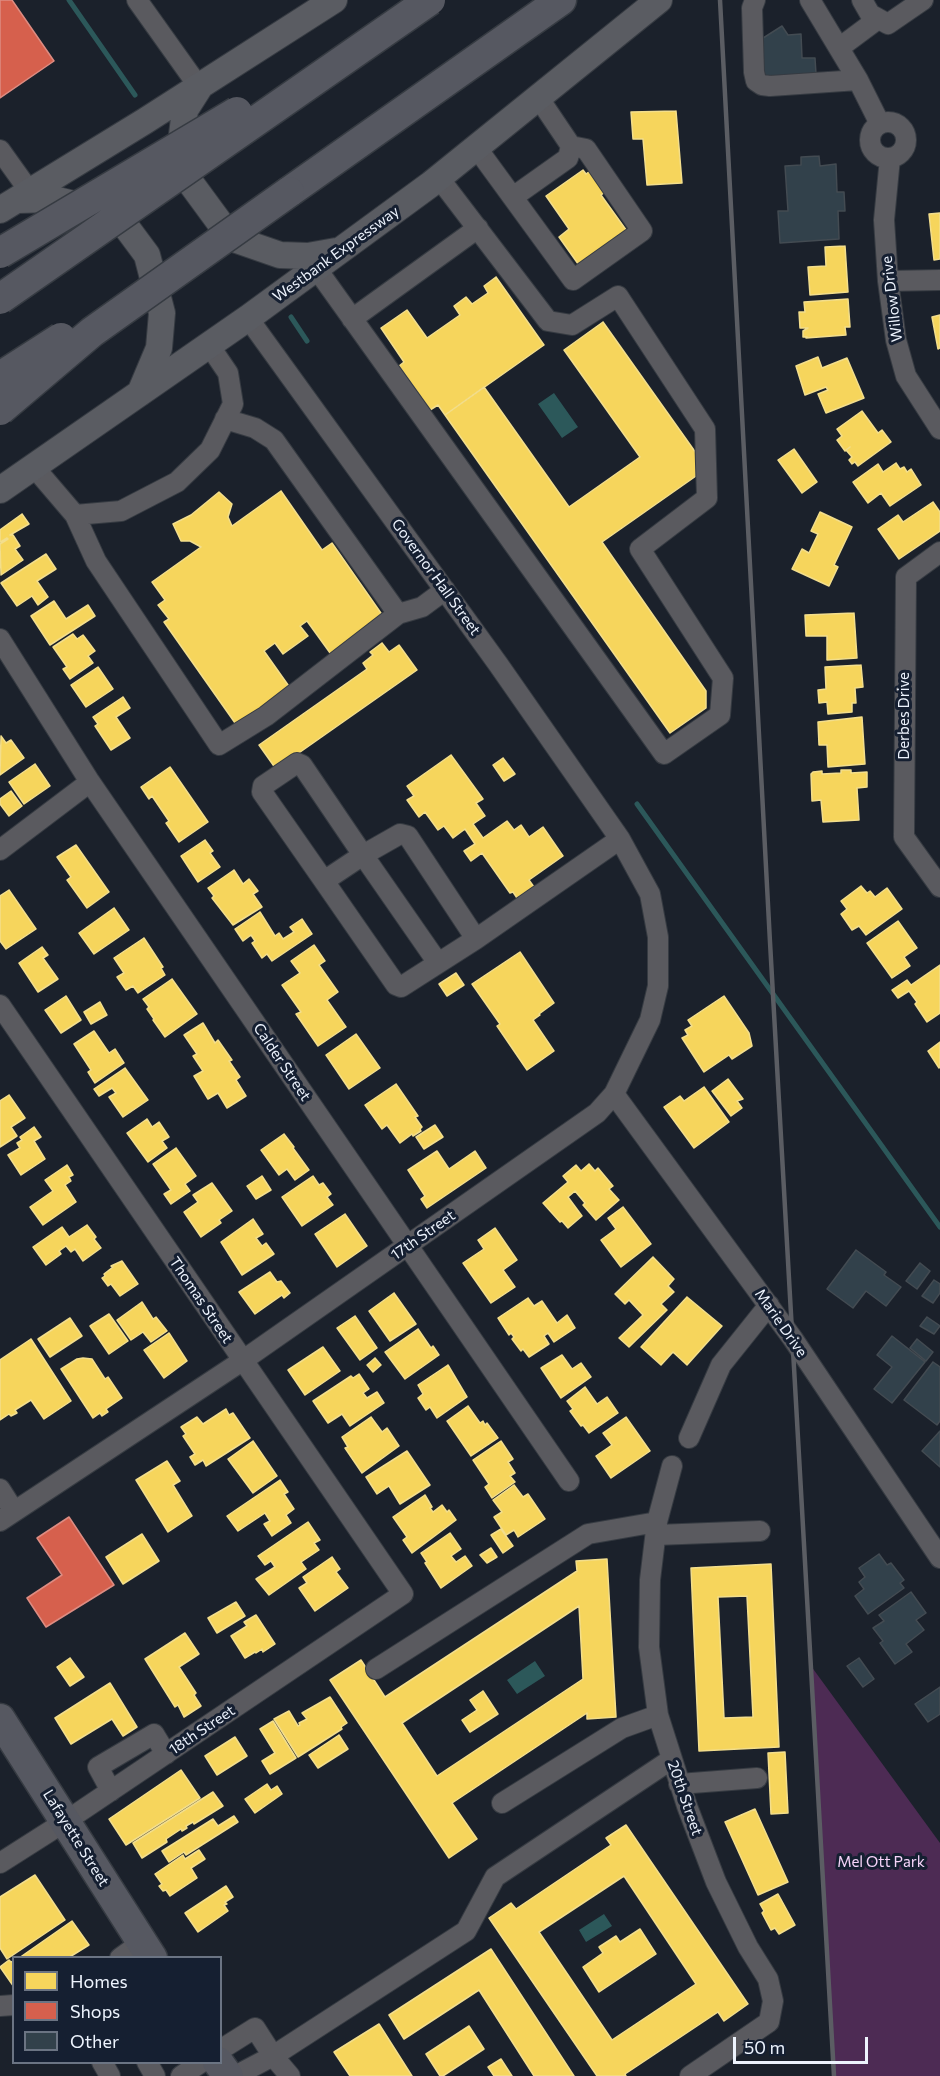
<!DOCTYPE html>
<html>
<head>
<meta charset="utf-8">
<style>
	body { margin:0 }
	#map { position:relative; width:940px; height:2076px; overflow:hidden; background:#1b212b; font-family:Commissioner,sans-serif }
	canvas { display:block }
	.legend { position:absolute; left:12px; top:1956px; width:210px; height:108px; box-sizing:border-box; background:#151f31; border:2px solid #6b7483; margin:0; padding:8px 10px; list-style:none; font-size:18px; color:#edf3fd }
	.legend li { display:flex; align-items:center; gap:12px; height:30px }
	.legend b { width:30px; border:2px solid #6b7483 }
	.scale { position:absolute; left:733px; top:2037px; width:135px; height:27px; box-sizing:border-box; border:3px solid #edf3fd; border-top:0; padding-left:8px; font-size:18px; line-height:21px; white-space:nowrap; color:#edf3fd; -webkit-text-stroke:4px #151f31; paint-order:stroke }
</style>
</head>
<body>
<div id="map">
<canvas width="940" height="2076"></canvas>
<ul class="legend">
<li><b style="height:16px;background:#f6d55c"></b>Homes</li>
<li><b style="height:16px;background:#d6604d"></b>Shops</li>
<li><b style="height:16px;background:#32414b"></b>Other</li>
</ul>
<div class="scale">50 m</div>
</div>
<script>
const g = document.querySelector('canvas').getContext('2d');
g.lineJoin = 'round';
function fill(path, color) { g.fillStyle = color; g.fill(path, 'evenodd'); }
const poly = rows => new Path2D(rows.map(r => 'M' + r).join(''));
function strokePath(path, color, width, dash) { g.strokeStyle = color; g.lineWidth = width; g.lineCap = dash ? 'butt' : 'round'; g.setLineDash(dash || []); g.stroke(path); }
function label(font, color, halo, rows, align = 'center') {
  g.font = font + ' Commissioner,sans-serif'; g.lineWidth = 6; g.setLineDash([]); g.textBaseline = 'middle'; g.strokeStyle = halo; g.fillStyle = color; for (const [text, x, y, turn = 0] of rows) {
    g.save(); g.translate(x, y); g.rotate((+turn || 0) * Math.PI / 180); g.textAlign = isNaN(turn) ? turn : align; if (halo) g.strokeText(text, 0, 0); g.fillText(text, 0, 0); g.restore();
  }
}
const green = poly([
	[811,1666,940,1843,940,2076,834,2076]
]);
const water = poly([
	[554,393,578,427,562,438,538,404],
	[535,1661,545,1676,517,1694,507,1680],
	[604,1914,612,1926,586,1942,579,1930]
]);
const homes = poly([
	[676,111,682,183,647,185,643,139,633,139,631,112,676,111],
	[597,166,612,187,601,195,629,234,581,268,559,237,569,229,546,196,583,170,586,174,597,166],
	[940,213,940,259,934,260,929,214,940,213],
	[845,246,848,292,810,295,808,267,826,266,825,247,845,246],
	[496,277,544,345,445,415,438,405,430,410,399,366,404,362,381,328,407,310,427,338,460,315,454,306,466,297,472,304,488,293,484,286,496,277],
	[848,299,850,327,845,327,846,335,806,338,807,337,803,337,803,331,808,328,800,328,799,312,805,312,804,302,848,299],
	[940,315,940,348,938,349,932,317,940,315],
	[603,322,696,453,696,476,602,542,706,691,706,708,670,733,445,415,484,387,569,507,640,457,564,350,603,322],
	[818,357,822,368,847,358,864,398,826,413,818,394,828,390,826,387,805,395,796,366,818,357],
	[862,411,878,433,882,430,891,442,858,466,855,462,852,464,849,460,852,457,846,450,850,447,845,451,837,440,842,436,837,429,862,411],
	[794,449,817,482,802,493,778,460,794,449],
	[896,463,900,469,904,467,907,472,911,469,921,485,890,506,881,493,868,503,853,482,878,464,883,472,896,463],
	[281,491,322,550,332,543,383,616,333,657,307,621,300,626,308,636,283,654,275,643,264,651,293,692,240,730,164,622,169,619,158,605,165,600,152,582,201,547,190,541,181,541,173,524,191,515,219,492,232,504,228,517,232,526,281,491],
	[933,502,940,512,940,531,899,559,878,529,898,515,903,522,933,502],
	[820,512,852,527,834,565,838,567,829,586,792,569,802,549,809,553,818,534,811,531,820,512],
	[22,514,29,524,10,535,13,535,20,546,15,549,23,560,1,575,0,544,8,539,7,538,0,542,0,530,22,514],
	[46,554,56,569,37,581,48,597,38,605,32,596,17,606,1,583,46,554],
	[54,601,66,619,88,605,95,616,50,645,31,616,54,601],
	[854,613,857,658,827,660,827,636,806,636,805,615,854,613],
	[73,634,77,639,83,635,95,651,88,656,93,663,70,679,63,669,67,667,53,647,73,634],
	[382,643,389,652,399,645,417,670,276,769,259,745,367,669,363,663,373,655,370,652,382,643],
	[861,665,863,687,855,688,856,703,852,703,852,712,828,714,827,702,819,703,818,690,826,689,825,667,861,665],
	[98,667,113,689,86,707,71,685,98,667],
	[123,697,130,708,116,717,130,738,111,750,95,726,98,724,93,717,123,697],
	[862,717,865,764,828,767,827,745,819,745,818,722,862,717],
	[1,736,6,743,11,740,24,758,0,775,1,736],
	[451,755,483,799,476,803,485,816,473,824,483,838,507,821,514,830,521,825,529,837,543,827,563,856,529,880,534,887,517,898,513,892,510,893,482,853,471,861,464,851,475,844,465,829,453,838,444,826,438,830,425,812,419,817,407,800,414,796,407,786,451,755],
	[503,758,515,774,504,781,493,765,503,758],
	[35,764,50,786,24,804,9,782,35,764],
	[170,767,208,822,179,842,166,823,169,821,152,796,149,799,141,787,170,767],
	[841,770,851,770,851,773,867,772,867,787,857,788,859,820,823,822,821,800,812,801,811,774,813,772,822,771,822,774,841,773,841,770],
	[11,791,22,806,9,816,0,804,0,799,11,791],
	[205,840,213,851,210,853,220,867,198,882,181,856,205,840],
	[76,845,109,892,87,908,67,880,71,877,57,857,76,845],
	[234,870,243,884,249,879,258,891,253,894,262,907,233,925,212,898,214,896,208,888,234,870],
	[861,886,867,893,870,891,875,897,887,888,902,909,866,935,859,926,852,930,841,914,847,909,841,901,861,886],
	[9,890,36,929,6,949,0,941,0,896,9,890],
	[114,908,129,930,94,954,79,933,114,908],
	[260,912,275,936,279,933,283,939,294,932,290,927,302,919,312,934,272,961,267,954,262,958,252,943,255,941,251,935,243,941,235,929,260,912],
	[898,921,917,948,904,957,910,966,892,978,867,943,898,921],
	[144,938,163,967,161,968,165,975,138,993,133,986,126,990,117,977,124,973,114,958,144,938],
	[314,945,325,961,319,965,338,992,327,1000,346,1027,318,1046,296,1014,301,1012,282,985,300,973,291,961,314,945],
	[42,947,48,955,43,958,58,979,38,992,19,963,42,947],
	[520,952,554,1003,539,1014,540,1015,533,1020,554,1051,527,1070,497,1026,500,1024,472,984,520,952],
	[940,965,940,1013,927,1022,915,1004,917,1002,909,991,898,998,892,990,907,980,911,985,940,965],
	[456,973,464,985,447,996,439,984,456,973],
	[172,979,197,1014,165,1037,153,1020,154,1019,147,1009,149,1007,143,999,172,979],
	[66,996,81,1020,61,1033,45,1010,66,996],
	[724,996,749,1033,752,1046,732,1059,729,1055,704,1072,682,1038,688,1035,685,1030,692,1026,688,1020,724,996],
	[100,1002,107,1015,91,1024,84,1012,100,1002],
	[203,1023,215,1043,218,1040,232,1060,229,1061,240,1077,236,1080,246,1096,227,1108,218,1093,208,1099,194,1076,203,1071,193,1056,197,1054,184,1035,203,1023],
	[94,1031,109,1053,115,1049,124,1063,95,1083,88,1072,91,1070,74,1044,94,1031],
	[356,1034,380,1068,349,1089,326,1055,356,1034],
	[940,1042,940,1067,939,1068,928,1051,940,1042],
	[125,1068,148,1100,123,1117,109,1097,116,1093,112,1088,99,1096,94,1089,125,1068],
	[728,1079,743,1099,737,1101,742,1108,731,1116,712,1091,728,1079],
	[396,1084,418,1116,415,1117,422,1127,420,1129,421,1131,413,1136,412,1134,400,1143,387,1125,382,1129,365,1105,396,1084],
	[704,1087,729,1122,694,1148,664,1107,680,1096,684,1101,704,1087],
	[9,1095,25,1118,11,1127,17,1136,0,1147,0,1101,9,1095],
	[147,1119,152,1127,159,1122,169,1137,162,1141,167,1148,148,1162,127,1133,147,1119],
	[435,1125,443,1137,424,1149,416,1137,435,1125],
	[34,1127,41,1137,34,1141,45,1159,21,1175,8,1155,20,1148,17,1143,22,1140,20,1137,34,1127],
	[284,1134,294,1147,293,1148,309,1170,295,1180,287,1169,279,1175,261,1150,284,1134],
	[176,1148,196,1176,185,1184,190,1191,171,1204,164,1194,171,1190,153,1164,176,1148],
	[437,1151,449,1169,475,1151,486,1168,427,1208,421,1199,425,1196,408,1170,437,1151],
	[589,1164,595,1171,598,1168,613,1186,609,1189,619,1200,596,1220,583,1205,585,1203,575,1191,568,1197,582,1216,568,1228,562,1221,560,1222,543,1203,568,1182,563,1176,576,1165,581,1171,589,1164],
	[67,1165,73,1175,69,1177,71,1181,65,1185,76,1202,43,1225,30,1207,53,1191,45,1180,67,1165],
	[262,1176,271,1190,256,1199,247,1186,262,1176],
	[313,1176,319,1185,323,1183,331,1194,327,1197,333,1205,302,1226,282,1197,313,1176],
	[212,1183,232,1211,219,1220,221,1223,201,1237,184,1212,198,1202,193,1195,212,1183],
	[623,1207,651,1244,621,1267,601,1240,616,1229,608,1218,623,1207],
	[345,1214,367,1246,337,1267,315,1234,345,1214],
	[253,1219,263,1234,256,1238,262,1246,266,1243,274,1254,242,1275,221,1242,253,1219],
	[87,1225,96,1237,94,1239,101,1248,83,1261,75,1249,71,1252,66,1246,59,1251,61,1254,46,1265,33,1247,62,1227,69,1237,87,1225],
	[495,1228,517,1260,503,1270,515,1287,491,1303,463,1263,484,1249,478,1240,495,1228],
	[653,1257,674,1279,668,1286,674,1292,661,1304,667,1310,629,1347,619,1338,643,1315,629,1300,625,1304,615,1294,653,1257],
	[122,1261,138,1284,120,1296,111,1284,108,1286,102,1278,105,1276,104,1274,113,1267,111,1266,122,1261],
	[270,1272,277,1282,281,1281,290,1293,284,1298,282,1295,255,1314,239,1292,270,1272],
	[394,1293,416,1324,390,1341,369,1311,394,1293],
	[687,1297,722,1326,687,1365,673,1352,661,1365,641,1347,687,1297],
	[528,1298,534,1306,542,1301,557,1323,567,1315,575,1328,554,1342,548,1333,544,1336,549,1344,529,1357,523,1349,521,1351,512,1339,514,1337,511,1333,509,1335,498,1318,528,1298],
	[142,1302,153,1319,156,1317,167,1331,151,1342,143,1332,131,1340,117,1320,142,1302],
	[109,1314,128,1341,109,1354,90,1326,109,1314],
	[355,1316,377,1348,360,1360,337,1328,355,1316],
	[70,1318,82,1336,50,1357,38,1339,70,1318],
	[418,1329,431,1348,433,1346,439,1355,405,1379,385,1352,418,1329],
	[169,1333,187,1361,164,1378,144,1350,169,1333],
	[31,1339,71,1401,44,1419,31,1400,15,1410,17,1413,11,1416,9,1414,0,1420,0,1360,31,1339],
	[323,1347,340,1371,305,1395,288,1370,323,1347],
	[562,1355,572,1369,581,1363,591,1377,561,1398,541,1368,562,1355],
	[83,1358,92,1359,105,1379,108,1377,122,1398,106,1409,108,1412,102,1416,100,1413,93,1418,61,1369,77,1359,83,1358],
	[375,1358,381,1365,373,1372,367,1365,375,1358],
	[448,1365,467,1397,437,1418,430,1407,426,1410,418,1398,423,1394,418,1385,448,1365],
	[359,1374,369,1389,363,1393,367,1398,377,1392,384,1403,350,1426,342,1414,328,1423,313,1401,351,1376,353,1378,359,1374],
	[585,1387,597,1404,607,1397,618,1413,589,1433,583,1425,581,1426,570,1411,573,1409,567,1401,585,1387],
	[468,1406,480,1423,483,1421,485,1425,487,1423,498,1438,471,1456,447,1421,468,1406],
	[226,1409,229,1415,233,1413,250,1438,206,1466,203,1460,195,1465,190,1457,195,1454,183,1436,186,1434,181,1427,197,1417,203,1424,226,1409],
	[371,1417,382,1432,387,1428,399,1446,362,1473,345,1448,348,1447,342,1437,371,1417],
	[626,1417,650,1451,611,1478,596,1456,612,1445,603,1433,626,1417],
	[253,1441,277,1476,253,1493,228,1459,253,1441],
	[501,1441,513,1459,508,1462,515,1473,510,1476,515,1482,492,1498,485,1487,489,1484,473,1460,501,1441],
	[407,1451,430,1485,400,1504,389,1486,377,1494,366,1477,407,1451],
	[167,1461,180,1481,173,1485,192,1516,168,1532,136,1480,167,1461],
	[280,1480,288,1492,284,1494,294,1509,286,1515,291,1523,272,1536,264,1524,270,1521,265,1513,238,1531,227,1516,280,1480],
	[514,1485,523,1497,528,1494,545,1519,518,1537,514,1530,506,1535,494,1517,502,1512,493,1500,514,1485],
	[425,1495,432,1507,430,1508,433,1512,442,1505,447,1512,449,1510,456,1520,412,1553,403,1540,407,1537,393,1517,425,1495],
	[308,1522,320,1540,314,1543,319,1550,301,1562,306,1569,269,1595,256,1579,275,1567,271,1561,265,1565,258,1556,308,1522],
	[501,1529,513,1546,503,1553,491,1535,501,1529],
	[450,1533,461,1549,451,1556,456,1562,465,1556,472,1566,441,1588,425,1563,427,1562,421,1553,450,1533],
	[142,1534,159,1561,123,1584,106,1557,142,1534],
	[491,1548,497,1557,487,1563,480,1555,491,1548],
	[332,1557,340,1569,336,1572,348,1588,315,1611,299,1588,307,1583,303,1577,332,1557],
	[607,1559,616,1717,587,1719,587,1713,452,1803,477,1839,449,1858,330,1680,361,1660,385,1697,577,1571,576,1561,607,1559],
	[579,1606,583,1679,437,1776,402,1723,579,1606],
	[771,1564,779,1747,699,1751,691,1568,771,1564],
	[747,1596,753,1717,724,1718,718,1597,747,1596],
	[236,1602,245,1616,217,1633,208,1618,236,1602],
	[256,1615,275,1644,263,1652,262,1649,256,1653,255,1652,245,1658,231,1636,247,1626,244,1622,256,1615],
	[185,1633,199,1654,179,1667,196,1693,194,1695,201,1706,184,1717,178,1705,175,1707,145,1659,185,1633],
	[70,1658,84,1677,70,1686,57,1667,70,1658],
	[110,1683,137,1727,123,1736,112,1719,71,1744,55,1718,110,1683],
	[483,1691,498,1714,470,1732,462,1720,477,1710,470,1700,483,1691],
	[330,1697,347,1723,341,1727,342,1729,298,1757,274,1719,289,1711,298,1726,300,1725,299,1723,307,1719,302,1713,330,1697],
	[273,1721,296,1758,270,1774,262,1761,275,1753,260,1729,273,1721],
	[339,1735,348,1749,318,1768,309,1755,339,1735],
	[235,1737,247,1756,217,1775,205,1756,235,1737],
	[785,1752,788,1813,771,1814,768,1753,785,1752],
	[181,1770,200,1798,126,1845,109,1819,181,1770],
	[267,1784,271,1790,277,1786,282,1794,255,1813,245,1799,267,1784],
	[213,1792,223,1806,194,1824,193,1822,186,1826,187,1828,182,1831,181,1829,166,1839,167,1842,142,1858,133,1843,213,1792],
	[755,1809,788,1882,758,1895,725,1822,755,1809],
	[234,1816,238,1822,186,1855,184,1852,169,1862,162,1851,213,1819,218,1826,234,1816],
	[626,1825,748,2004,724,2021,718,2012,625,2074,626,2076,597,2076,489,1918,511,1903,516,1909,611,1845,606,1838,626,1825],
	[624,1876,696,1984,612,2040,539,1932,624,1876],
	[199,1850,205,1859,191,1868,197,1878,170,1896,166,1890,163,1891,159,1886,162,1884,155,1874,183,1855,185,1859,199,1850],
	[35,1875,65,1920,7,1959,0,1948,0,1897,35,1875],
	[226,1886,233,1897,225,1902,227,1904,224,1905,228,1911,198,1932,185,1913,226,1886],
	[778,1894,795,1925,779,1934,775,1928,771,1930,762,1913,764,1911,760,1904,778,1894],
	[72,1921,89,1945,68,1958,19,1958,72,1921],
	[640,1929,656,1954,599,1992,583,1967,603,1953,599,1947,616,1936,620,1942,640,1929],
	[491,1949,574,2076,534,2076,479,1990,404,2039,389,2015,491,1949],
	[9,1960,11,1962,14,1961,14,1987,0,1967,9,1960],
	[379,2024,412,2076,350,2076,334,2052,379,2024],
	[469,2026,484,2049,443,2076,440,2076,426,2054,469,2026],
	[501,2059,512,2076,494,2076,488,2067,501,2059]
]);
const shops = poly([
	[0,0,12,0,54,61,0,98,0,0],
	[69,1517,114,1585,46,1627,27,1598,62,1575,37,1538,69,1517]
]);
const stream = poly([
	[69,0,135,95],
	[291,317,307,341],
	[637,804,940,1227]
]);
const building = poly([
	[782,26,788,35,801,34,802,58,815,58,816,74,762,77,760,40,782,26],
	[819,156,820,166,836,164,837,192,844,192,845,211,838,211,839,239,780,243,778,211,788,211,785,166,801,165,801,157,819,156],
	[856,1250,886,1272,884,1275,901,1287,886,1306,866,1291,853,1308,827,1289,856,1250],
	[920,1263,930,1271,917,1289,906,1281,920,1263],
	[934,1280,940,1284,940,1293,933,1303,922,1296,934,1280],
	[927,1317,940,1326,934,1334,920,1326,927,1317],
	[892,1336,925,1362,892,1403,874,1389,892,1367,877,1355,892,1336],
	[917,1339,933,1352,926,1361,910,1348,917,1339],
	[933,1362,940,1367,940,1421,937,1425,904,1400,933,1362],
	[940,1431,940,1467,922,1451,940,1431],
	[879,1554,887,1565,891,1563,904,1580,900,1583,904,1588,868,1614,855,1596,864,1589,859,1582,865,1577,859,1568,879,1554],
	[911,1592,926,1613,916,1620,924,1630,906,1644,912,1652,895,1664,880,1643,883,1641,873,1628,884,1621,879,1615,911,1592],
	[859,1658,874,1679,863,1687,847,1666,859,1658],
	[940,1687,940,1714,928,1722,915,1704,940,1687]
]);
const minor = poly([
	[137,0,199,87],
	[755,0,752,8,754,72,756,81,762,85,770,86,858,80],
	[810,0,858,80,880,124],
	[862,0,870,14,888,24,923,0],
	[839,48,878,19],
	'870 140a18 18 0 1 1 36 0a18 18 0 1 1-36 0Z',
	[476,147,573,280,642,231,586,149,571,146,538,97],
	[0,150,30,192],
	[890,158,884,220,888,281,896,340,906,376,940,429],
	[513,197,568,158,571,146],
	[316,268,664,754,720,715,723,678,640,549,707,498,705,429,618,296,572,325,548,321,439,178],
	[888,281,940,280],
	[352,319,478,228],
	[225,419,255,428,274,440,398,614,422,607,445,590],
	[34,467,75,515,121,511,177,482,210,450,233,404,228,373,209,345],
	[75,515,96,561,219,745,266,716,398,614],
	[940,552,906,577,904,837,940,887],
	[0,639,90,782,569,1481],
	[0,850,90,782],
	[324,881,363,855,302,765,297,763,263,786,262,792,324,881,396,985,401,987,476,939,620,839],
	[438,963,363,855,400,834,408,836,476,939],
	[0,1005,403,1594,66,1821,0,1863],
	[614,1094,793,1339,940,1558],
	[689,1438,721,1365,769,1305],
	[672,1466,657,1522,650,1580,649,1647,658,1715,687,1806,716,1882,748,1947,768,1979,773,2001,769,2022,690,2076],
	[0,1489,14,1511],
	[0,1521,242,1361,597,1113,614,1094,650,1020,658,986,658,937,650,894,620,839,498,664,248,318],
	[656,1535,760,1531],
	[376,1669,588,1534,657,1522],
	[679,1784,757,1778],
	[111,1791,98,1767,154,1734,166,1754],
	[502,1803,622,1728,658,1715],
	[120,1958,142,1942],
	[0,2006,14,2005],
	[220,2050,255,2028,273,2056,290,2076],
	[102,2062,110,2076],
	[147,2062,155,2076],
	[181,2076,202,2062],
	[235,2076,273,2056,466,1931,495,1877,672,1759]
]);
const major = poly([
	[199,88,185,110,181,143,184,174,231,238,280,255,308,256,336,251],
	[18,200,53,199,94,209,124,224,147,255,162,313,159,348,140,393],
	[0,210,145,121,334,0],
	[0,490,248,318,431,184,659,0]
]);
const highway = poly([
	[289,192,561,0],
	[0,1719,152,1958],
	[218,2062,228,2076]
]);
const rail = poly([
	[720,0,770,942,834,2076]
]);
const highwayBridge = poly([
	[0,253,237,112],
	[0,299,430,0],
	[0,377,61,338],
	[0,410,92,332,289,192]
]);
const streetNames = [
	["Westbank Expressway",336,254,-36],
	["Willow Drive",892,299,-97],
	["Governor Hall Street",436,577,54],
	["Derbes Drive",904,716,-90],
	["Calder Street",282,1062,56],
	["17th Street",423,1235,-35],
	["Thomas Street",201,1300,56],
	["Marie Drive",781,1323,55],
	["18th Street",202,1730,-34],
	["20th Street",685,1798,71],
	["Lafayette Street",76,1838,58]
];
const parkNames = [
	["Mel Ott Park",881,1862]
];
fill(green, '#4d2b54');
fill(water, '#2c585a');
fill(homes, '#f6d55c');
strokePath(homes, '#f3de8c', 1.5);
fill(shops, '#d6604d');
strokePath(shops, '#dd8c82', 1.5);
strokePath(stream, '#2c585a', 5);
fill(building, '#32414b');
strokePath(building, '#434b52', 1.5);
strokePath(minor, '#363b42', 22);
strokePath(major, '#363b42', 28);
strokePath(highway, '#363b42', 33);
strokePath(minor, '#5a5a5f', 20);
strokePath(major, '#5a5c62', 26);
strokePath(highway, '#565861', 30);
strokePath(rail, '#5b5d63', 4.5);
strokePath(highwayBridge, '#363b42', 33, []);
strokePath(highwayBridge, '#565861', 30);
label('15px', '#edf3fd', '#151f31', streetNames);
label('15px', '#f7d4fa', '#151f31', parkNames);
</script>
</body>
</html>
